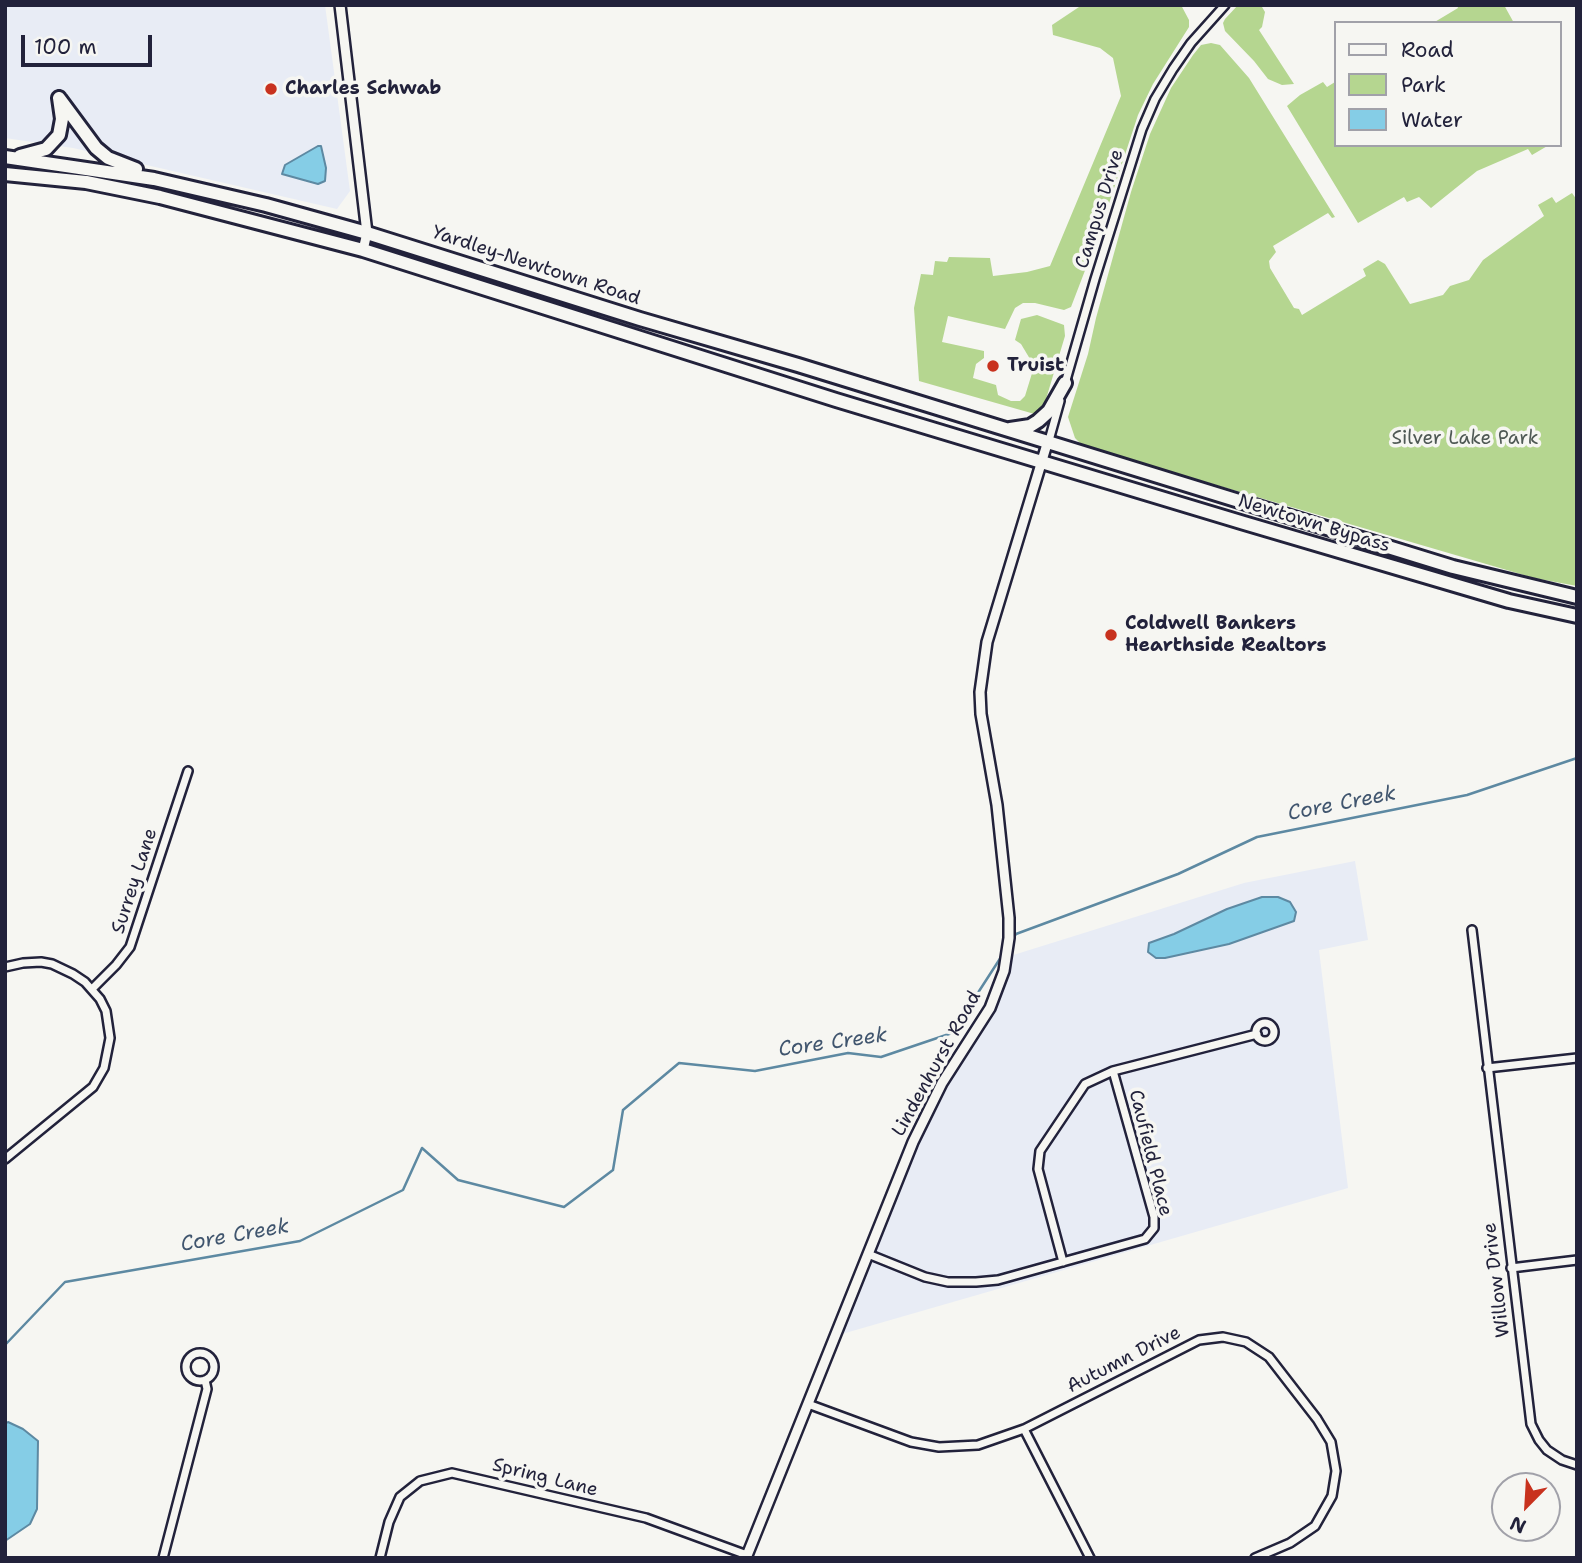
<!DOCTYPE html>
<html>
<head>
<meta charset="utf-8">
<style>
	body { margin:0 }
	#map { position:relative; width:1582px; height:1563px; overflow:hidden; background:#f6f6f2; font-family:"Shantell Sans",sans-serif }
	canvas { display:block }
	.frame { position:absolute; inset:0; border:7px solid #22223b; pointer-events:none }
	.legend { position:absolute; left:1334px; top:21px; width:228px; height:126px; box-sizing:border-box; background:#f6f6f2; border:2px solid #a1a1a9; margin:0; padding:9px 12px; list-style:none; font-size:21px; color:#22223b }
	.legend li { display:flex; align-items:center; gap:14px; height:35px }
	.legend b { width:35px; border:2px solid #a1a1a9 }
	.north { position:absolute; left:1491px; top:1472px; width:70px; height:70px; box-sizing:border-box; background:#f6f6f2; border:2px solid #a1a1a9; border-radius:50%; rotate:204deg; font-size:19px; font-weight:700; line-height:28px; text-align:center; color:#22223b }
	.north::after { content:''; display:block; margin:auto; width:24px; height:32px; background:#c8321e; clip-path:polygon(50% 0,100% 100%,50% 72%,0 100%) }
	.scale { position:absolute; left:21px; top:35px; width:131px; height:32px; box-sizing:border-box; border:4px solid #22223b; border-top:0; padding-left:9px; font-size:21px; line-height:24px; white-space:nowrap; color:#22223b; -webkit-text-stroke:5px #f6f6f2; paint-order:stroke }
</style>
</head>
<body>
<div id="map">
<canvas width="1582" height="1563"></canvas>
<div class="frame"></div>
<ul class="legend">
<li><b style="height:9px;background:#f6f6f2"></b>Road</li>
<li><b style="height:19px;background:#b5d690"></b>Park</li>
<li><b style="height:19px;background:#85cde6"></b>Water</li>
</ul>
<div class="north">N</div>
<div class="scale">100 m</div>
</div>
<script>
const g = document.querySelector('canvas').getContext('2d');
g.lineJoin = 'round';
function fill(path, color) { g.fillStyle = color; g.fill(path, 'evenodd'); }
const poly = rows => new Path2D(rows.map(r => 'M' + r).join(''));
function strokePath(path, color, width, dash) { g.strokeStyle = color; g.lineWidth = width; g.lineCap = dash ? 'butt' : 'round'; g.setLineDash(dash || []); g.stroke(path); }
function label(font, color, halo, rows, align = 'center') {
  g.font = font + ' "Shantell Sans",sans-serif'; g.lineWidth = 7; g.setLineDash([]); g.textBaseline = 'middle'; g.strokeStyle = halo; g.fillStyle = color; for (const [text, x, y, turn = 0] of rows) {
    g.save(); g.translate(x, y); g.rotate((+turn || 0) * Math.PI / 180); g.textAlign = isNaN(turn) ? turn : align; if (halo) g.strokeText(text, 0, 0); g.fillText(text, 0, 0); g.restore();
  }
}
const built = poly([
	[5,5,325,5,350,191,337,209,73,148,5,138],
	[1355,861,1368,940,1319,950,1348,1188,835,1336,913,1142,980,1025,1007,957,1244,883]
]);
const green = poly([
	[1082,5,1181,5,1189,20,1189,27,1153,84,1138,115,1099,234,1071,307,1064,310,1035,303,1023,303,1015,308,1005,329,948,316,942,342,984,351,984,358,976,364,973,378,996,385,998,395,1011,401,1020,401,1025,396,1033,370,1033,364,1021,344,1015,340,1021,319,1037,315,1064,325,1065,336,1043,409,1038,415,919,381,914,308,921,274,933,275,935,261,947,262,949,257,990,258,993,276,1027,272,1050,266,1121,96,1113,58,1100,48,1053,35,1052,25],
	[1238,5,1265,5,1262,7,1265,12,1262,27,1259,30,1294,84,1282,85,1268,79,1254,61,1225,31,1223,23,1225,19],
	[1457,5,1504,5,1514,23,1433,23,1458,8],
	[1211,43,1220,45,1249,78,1335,217,1332,218,1328,213,1273,246,1276,252,1269,261,1270,268,1294,308,1299,309,1302,315,1366,276,1363,269,1378,260,1385,264,1410,304,1443,295,1450,286,1469,280,1483,260,1544,216,1538,205,1552,197,1556,203,1572,193,1577,200,1577,586,1534,578,1093,449,1082,445,1075,438,1068,417,1088,354,1096,318,1131,192,1150,134,1171,88,1193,55,1201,45],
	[1323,82,1327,87,1335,82,1335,145,1549,145,1532,155,1528,149,1477,171,1431,208,1419,197,1407,202,1404,197,1358,223,1287,106,1300,95]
]);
const water = poly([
	[318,146,321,146,326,168,325,181,318,184,282,174,285,165,318,146],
	[1262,897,1278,897,1290,902,1296,912,1294,921,1229,944,1165,958,1156,958,1148,952,1149,943,1174,934,1227,909,1262,897],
	[8,1422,23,1429,38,1441,37,1509,30,1524,5,1541,5,1424,8,1422]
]);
const stream = poly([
	[1012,940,1016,934,1178,874,1257,837,1467,795,1577,758],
	[5,1345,65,1282,300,1241,403,1190,422,1148,458,1180,564,1207,613,1170,623,1110,679,1063,755,1071,848,1053,881,1057,952,1033,1003,954]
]);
const minor = poly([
	[1064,387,1095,279,1142,129,1155,99,1173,69,1191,43,1225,5],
	[1048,444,1060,401],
	[1472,930,1531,1424,1539,1440,1547,1450,1562,1460,1577,1465],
	[5,967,23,963,41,962,52,964,73,974,85,982,100,999,106,1011,110,1038,104,1068,93,1087,5,1159],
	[92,989,116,965,130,947,188,771],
	'1256 1032a9 9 0 1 1 18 0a9 9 0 1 1-18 0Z',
	[1487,1068,1577,1058],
	[868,1254,925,1277,948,1282,976,1282,998,1280,1145,1239,1154,1228,1154,1217,1113,1071],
	[1063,1262,1038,1169,1040,1151,1085,1084,1113,1071,1257,1034],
	[1511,1268,1577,1260],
	'186 1367a14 14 0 1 1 28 0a14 14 0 1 1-28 0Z',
	[808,1404,911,1442,939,1447,978,1445,1024,1429,1199,1340,1223,1337,1246,1342,1269,1357,1317,1419,1331,1442,1336,1471,1332,1496,1315,1526,1290,1543,1255,1558],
	[1024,1429,1090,1558],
	[163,1558,207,1389,205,1380],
	[380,1558,389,1522,400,1497,420,1481,452,1473,646,1518,747,1555]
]);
const tertiary = poly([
	[340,5,367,233,363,250],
	[746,1558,913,1142,942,1083,990,1008,1004,971,1009,938,1009,918,997,805,981,714,980,692,987,642,1047,444]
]);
const trunk = poly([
	[59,98,96,148,108,158,136,169],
	[20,156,46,149,59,135,62,119,59,98],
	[5,157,154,179,266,205,367,233,640,319,798,365,1453,567,1577,597],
	[5,174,86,182,160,197,363,250,836,400,1244,523,1509,601,1577,616],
	[1010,429,1030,426,1038,421,1049,411,1065,383]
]);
const markers = [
	[271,89,7,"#c8321e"],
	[993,366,7,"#c8321e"],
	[1111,635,7,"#c8321e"]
];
const poiNames = [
	["Charles Schwab",285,89],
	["Truist",1007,366],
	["Coldwell Bankers",1125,624],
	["Hearthside Realtors",1125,646]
];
const streetNames = [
	["Campus Drive",1100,209,-73],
	["Yardley-Newtown Road",536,266,18],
	["Newtown Bypass",1314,524,17],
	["Surrey Lane",135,881,-72],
	["Lindenhurst Road",937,1064,-61],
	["Caufield Place",1150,1153,76],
	["Willow Drive",1497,1280,-97],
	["Autumn Drive",1124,1360,-27],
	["Spring Lane",545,1478,14]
];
const parkNames = [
	["Silver Lake Park",1465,439]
];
const waterNames = [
	["Core Creek",1342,804,-11],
	["Core Creek",833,1043,-8],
	["Core Creek",235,1236,-10]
];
fill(built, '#e8ecf5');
fill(green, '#b5d690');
fill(water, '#85cde6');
strokePath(water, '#5d89a2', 2);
strokePath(stream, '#5d89a2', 2.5);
strokePath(minor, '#22223b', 12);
strokePath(tertiary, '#22223b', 14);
strokePath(trunk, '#22223b', 18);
strokePath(minor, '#f6f6f2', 7);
strokePath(tertiary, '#f6f6f2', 9);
strokePath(trunk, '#f6f6f2', 12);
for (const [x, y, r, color] of markers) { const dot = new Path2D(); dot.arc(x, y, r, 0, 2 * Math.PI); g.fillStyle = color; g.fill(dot); strokePath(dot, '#f6f6f2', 2.5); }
label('bold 19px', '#22223b', '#f6f6f2', poiNames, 'left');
label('19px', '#22223b', '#f6f6f2', streetNames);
label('19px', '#4e5854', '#f6f6f2', parkNames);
label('italic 21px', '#40556e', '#f6f6f2', waterNames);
</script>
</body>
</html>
